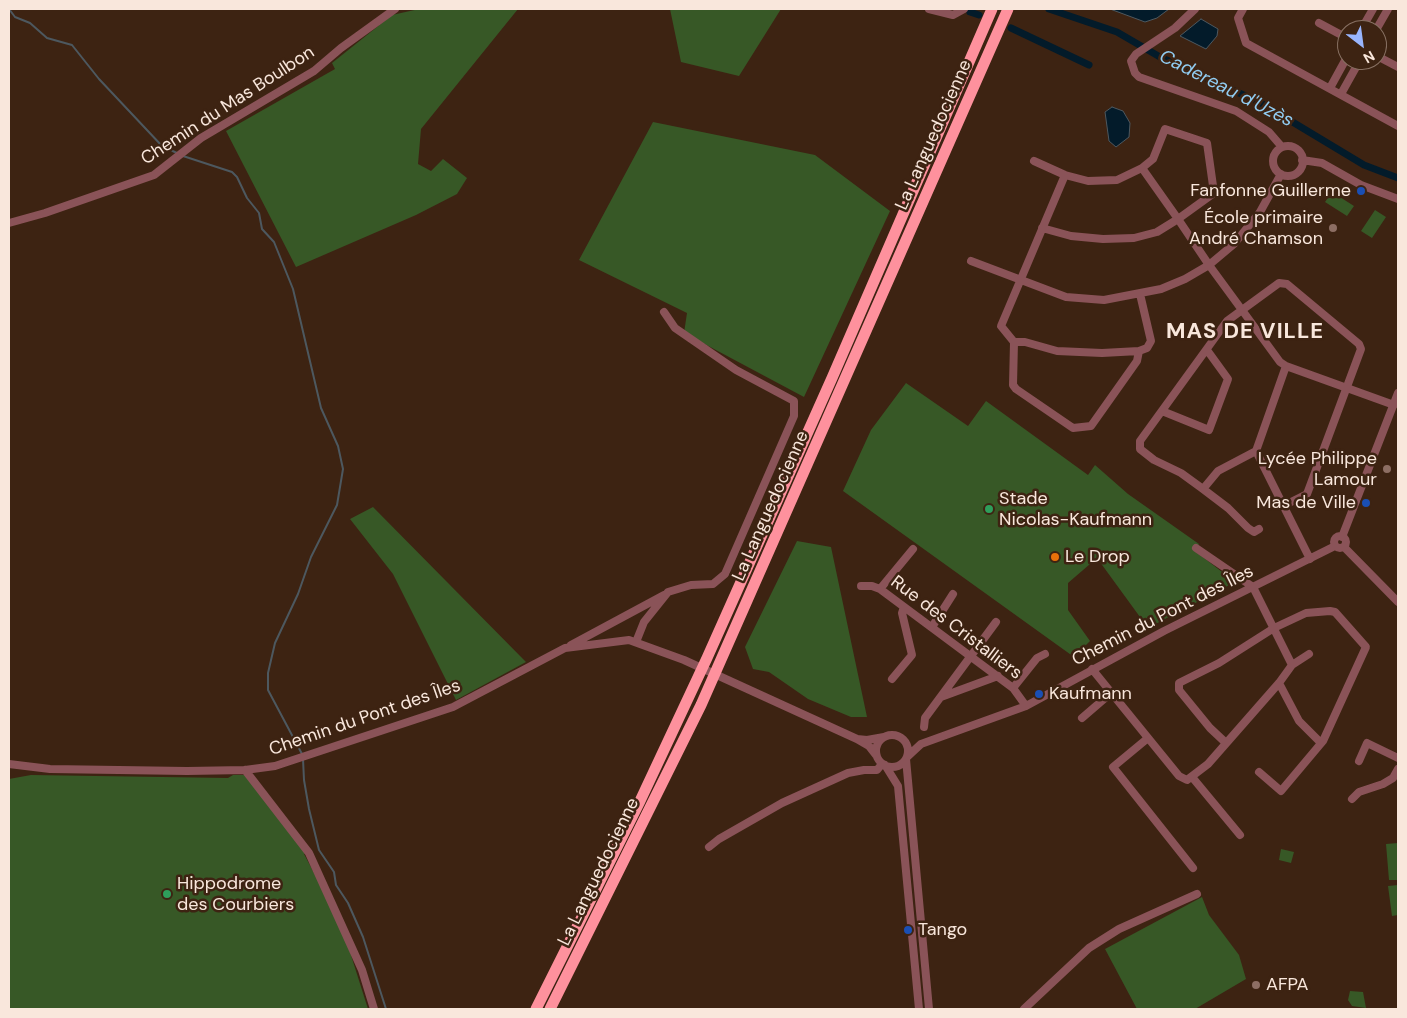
<!DOCTYPE html>
<html>
<head>
<meta charset="utf-8">
<style>
	body { margin:0 }
	#map { position:relative; width:1407px; height:1018px; overflow:hidden; background:#3d2312; font-family:"DM Sans",sans-serif }
	canvas { display:block }
	.frame { position:absolute; inset:0; border:10px solid #f9e7dc; pointer-events:none }
	.north { position:absolute; left:1337px; top:20px; width:50px; height:50px; box-sizing:border-box; background:#3d2312; border:1px solid #887163; border-radius:50%; rotate:150deg; font-size:14px; font-weight:700; line-height:20px; text-align:center; color:#f9e7dc }
	.north::after { content:''; display:block; margin:auto; width:18px; height:22px; background:#99b5fd; clip-path:polygon(50% 0,100% 100%,50% 72%,0 100%) }
</style>
</head>
<body>
<div id="map">
<canvas width="1407" height="1018"></canvas>
<div class="frame"></div>
<div class="north">N</div>
</div>
<script>
const g = document.querySelector('canvas').getContext('2d');
g.lineJoin = 'round';
function fill(path, color) { g.fillStyle = color; g.fill(path, 'evenodd'); }
const poly = rows => new Path2D(rows.map(r => 'M' + r).join(''));
function strokePath(path, color, width, dash) { g.strokeStyle = color; g.lineWidth = width; g.lineCap = dash ? 'butt' : 'round'; g.setLineDash(dash || []); g.stroke(path); }
function label(font, color, halo, rows, align = 'center') {
  g.font = font + ' "DM Sans",sans-serif'; g.lineWidth = 5; g.setLineDash([]); g.textBaseline = 'middle'; g.strokeStyle = halo; g.fillStyle = color; for (const [text, x, y, turn = 0] of rows) {
    g.save(); g.translate(x, y); g.rotate((+turn || 0) * Math.PI / 180); g.textAlign = isNaN(turn) ? turn : align; if (halo) g.strokeText(text, 0, 0); g.fillText(text, 0, 0); g.restore();
  }
}
const green = poly([
	[419,9,518,9,421,129,418,164,431,171,443,159,467,178,457,194,416,215,296,267,226,131,335,69,332,63,392,15],
	[670,9,781,9,739,76,681,62],
	[653,122,815,155,890,211,804,397,684,333,687,313,579,260],
	[1332,192,1354,206,1347,216,1325,202],
	[1375,210,1386,217,1372,238,1361,231],
	[906,383,968,426,986,401,1088,475,1095,465,1128,494,1199,544,1195,551,1235,582,1148,628,1097,558,1068,583,1068,610,1090,641,1074,657,843,491,871,430],
	[373,507,526,662,456,700,393,574,350,519],
	[797,541,831,547,867,717,851,717,808,699,769,672,753,669,745,647],
	[31,775,228,778,233,775,246,775,306,852,304,854,329,901,350,952,368,1009,9,1009,9,779],
	[1398,843,1398,880,1389,880,1386,844],
	[1281,849,1294,852,1291,863,1279,860],
	[1398,885,1398,915,1392,916,1388,886],
	[1202,897,1209,915,1239,955,1246,979,1195,1009,1137,1009,1105,949],
	[1350,991,1363,992,1366,1008,1352,1006,1348,1000]
]);
const water = poly([
	[1110,9,1169,9,1157,18,1145,22,1110,9],
	[1201,19,1218,29,1217,36,1206,49,1180,36,1201,19],
	[1112,107,1123,111,1130,123,1129,137,1116,147,1109,141,1105,112,1112,107]
]);
const stream = poly([
	[9,9,15,17,30,23,47,38,72,45,99,79,162,146,179,154],
	[183,156,232,172,237,177,247,198,259,213,262,229,274,242,293,289,321,408,338,446,343,469,337,505,311,557,298,594,275,643,268,673,268,690,302,754],
	[303,759,304,780,309,809,319,850,334,872,336,885,348,903,363,937,386,1009]
]);
const canal = poly([
	[1049,9,1117,32,1160,57,1261,103,1364,165,1398,178],
	[970,12,979,15],
	[1011,28,1089,65]
]);
const minor = poly([
	[929,9,953,15,964,9],
	[1195,9,1175,28,1136,54,1131,61,1135,73,1139,77,1236,111,1269,132,1282,147],
	[1243,9,1238,18,1246,43,1398,126],
	[1319,23,1347,38],
	[1361,30,1373,9],
	[1376,30,1388,9],
	[1377,56,1398,67],
	[1330,88,1347,57],
	[1341,94,1360,60],
	'1273 161a15 15 0 1 1 30 0a15 15 0 1 1-30 0Z',
	[1302,160,1322,163,1361,185,1398,199],
	[1034,161,1065,175,1088,181,1117,180,1142,168],
	[1065,175,1001,326,1014,342,1013,385,1016,389,1073,428,1091,426,1137,361,1139,351],
	[9,223,45,213,154,175,201,138,314,71,341,48,395,9],
	[1042,228,1071,236,1103,239,1134,238,1157,232,1178,219,1214,193,1207,143,1165,129,1153,159,1142,168,1178,219,1209,265,1242,310,1280,362,1286,366,1256,451,1310,559],
	[971,261,1066,297,1104,300,1161,289,1185,279,1209,265,1234,244,1260,212,1281,174],
	[1014,342,1025,342,1057,351,1102,353,1139,351,1147,348,1151,341,1140,294],
	[1286,366,1394,405],
	[1162,411,1209,430,1228,379,1207,350],
	[1256,451,1218,471,1203,489,1181,473,1154,460,1140,449,1140,441,1227,321,1279,283,1287,284,1359,344,1361,349,1307,494,1283,506],
	[1203,489,1228,508,1248,528,1254,532,1259,529],
	'1334 542a6 6 0 1 1 12 0a6 6 0 1 1-12 0Z',
	[1342,537,1398,393],
	[1344,547,1398,602],
	[861,586,872,586,880,589,1013,688,1026,706],
	[880,589,913,549],
	[932,627,953,594],
	[636,642,644,622,668,592,691,585,713,584,725,574,794,416,794,401,736,370,675,328,664,312],
	[571,645,664,595],
	[1292,665,1309,654],
	[1092,669,1179,776,1187,780,1208,764,1279,683,1292,665,1253,587,1196,548],
	[892,679,912,655,902,613,904,607],
	[1279,683,1299,721,1321,743],
	[1013,688,1037,658,1045,654],
	[941,697,998,676],
	[1082,718,1111,693],
	[924,727,925,718,996,622],
	'876 751a16 16 0 1 1 32 0a16 16 0 1 1-32 0Z',
	[1148,738,1113,767,1193,868],
	[1226,743,1210,728,1179,690,1179,683,1219,663,1274,628,1306,613,1330,611,1335,612,1366,647,1323,741,1281,791,1259,772],
	[876,755,869,746,857,739,867,740,884,737],
	[907,757,921,744,1026,706,1164,631,1335,546],
	[906,759,929,1009],
	[1359,761,1367,743,1398,758],
	[9,764,50,769,187,771,245,770,275,766,453,707,565,648,629,640,684,660,857,739],
	[885,765,898,786,919,1009],
	[245,770,309,853,362,970,374,1009],
	[1192,777,1240,835],
	[1352,799,1359,792,1383,784,1393,778,1398,769],
	[709,847,719,839,782,803,848,773,864,770,877,770,882,764],
	[1024,1009,1089,948,1119,929,1197,894]
]);
const highway = poly([
	[536,1009,640,801,707,658,832,378,992,9],
	[550,1009,701,705,1008,9]
]);
const markers = [
	[1361,191,5,"#1a4fb4"],
	[1333,228,5,"#8d6e63"],
	[1387,469,5,"#8d6e63"],
	[1366,503,5,"#1a4fb4"],
	[989,509,5,"#2e9e5b"],
	[1055,557,5,"#e8710a"],
	[1039,694,5,"#1a4fb4"],
	[167,894,5,"#2e9e5b"],
	[908,930,5,"#1a4fb4"],
	[1256,985,5,"#8d6e63"]
];
const streetNames = [
	["Chemin du Mas Boulbon",228,106,-33],
	["La Languedocienne",934,135,-66],
	["La Languedocienne",771,506,-66],
	["Chemin du Pont des Îles",1163,616,-27],
	["Rue des Cristalliers",956,628,37],
	["Chemin du Pont des Îles",365,718,-19],
	["La Languedocienne",599,872,-64]
];
const poiNames = [
	["Fanfonne Guillerme",1351,191,"right"],
	["École primaire",1323,218,"right"],
	["André Chamson",1323,239,"right"],
	["Lycée Philippe",1377,459,"right"],
	["Lamour",1377,480,"right"],
	["Stade",999,499],
	["Nicolas-Kaufmann",999,520],
	["Mas de Ville",1356,503,"right"],
	["Le Drop",1065,557],
	["Kaufmann",1049,694],
	["Hippodrome",177,884],
	["des Courbiers",177,905],
	["Tango",918,930],
	["AFPA",1266,985]
];
const waterNames = [
	["Cadereau d'Uzès",1226,89,27]
];
const districtNames = [
	["MAS DE VILLE",1245,332]
];
fill(green, '#375826');
fill(water, '#031b2a');
strokePath(water, '#4d585f', 1);
strokePath(stream, '#4d585f', 2);
strokePath(canal, '#031b2a', 7);
strokePath(minor, '#8a5358', 8);
strokePath(highway, '#fe919d', 11);
for (const [x, y, r, color] of markers) { const dot = new Path2D(); dot.arc(x, y, r, 0, 2 * Math.PI); g.fillStyle = color; g.fill(dot); strokePath(dot, '#3d2312', 2); }
label('18px', '#f9e7dc', '#3d2312', streetNames);
label('18px', '#f9e7dc', '#3d2312', poiNames, 'left');
label('italic 19px', '#91ccf1', '#3d2312', waterNames);
g.letterSpacing = '1px';
label('bold 22px', '#f9e7dc', '#3d2312', districtNames);
g.letterSpacing = '0px';
</script>
</body>
</html>
